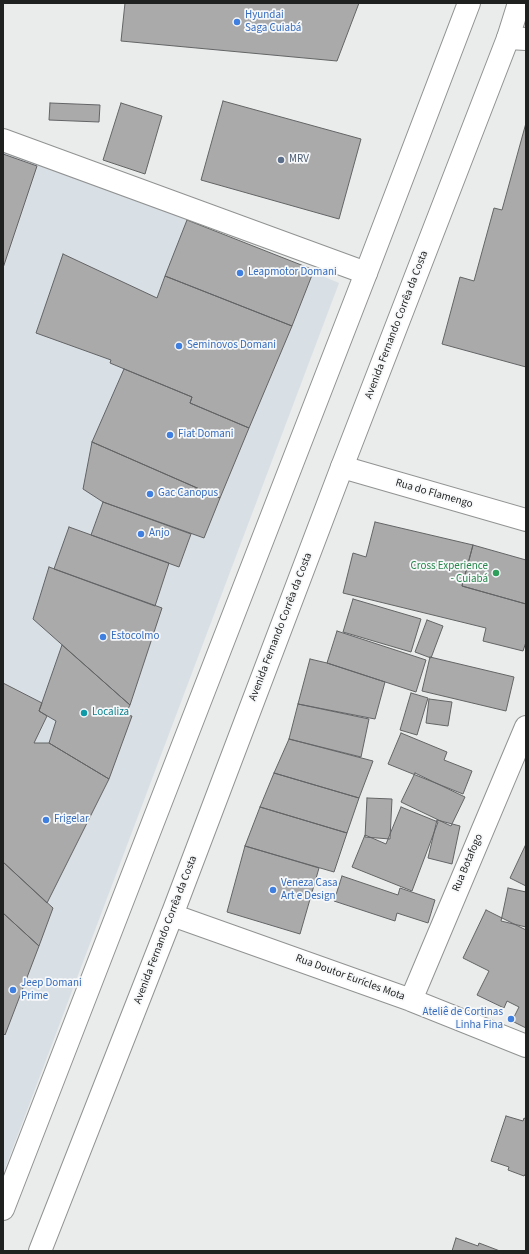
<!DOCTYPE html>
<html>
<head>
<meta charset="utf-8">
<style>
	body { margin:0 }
	#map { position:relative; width:529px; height:1254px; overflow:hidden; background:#eaebeb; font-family:"Source Sans 3",sans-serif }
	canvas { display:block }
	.frame { position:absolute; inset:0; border:4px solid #1f2020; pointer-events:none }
</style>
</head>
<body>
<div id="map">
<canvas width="529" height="1254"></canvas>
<div class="frame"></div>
</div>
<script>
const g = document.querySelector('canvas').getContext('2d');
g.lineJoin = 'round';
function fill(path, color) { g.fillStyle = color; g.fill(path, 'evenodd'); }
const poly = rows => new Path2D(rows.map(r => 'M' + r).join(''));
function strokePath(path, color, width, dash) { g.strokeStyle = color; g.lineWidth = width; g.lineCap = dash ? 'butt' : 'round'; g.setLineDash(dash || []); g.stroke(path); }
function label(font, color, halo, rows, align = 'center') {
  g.font = font + ' "Source Sans 3",sans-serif'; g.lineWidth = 3.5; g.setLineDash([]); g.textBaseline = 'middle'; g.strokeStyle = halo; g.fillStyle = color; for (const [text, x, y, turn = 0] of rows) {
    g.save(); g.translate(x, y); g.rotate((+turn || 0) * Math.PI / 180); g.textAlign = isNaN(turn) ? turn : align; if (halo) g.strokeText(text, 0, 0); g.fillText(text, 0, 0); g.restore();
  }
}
const built = poly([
	[3,143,339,283,3,1174]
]);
const building = poly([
	[125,3,359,3,337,61,121,41,125,3],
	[223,101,361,139,339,219,201,180,223,101],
	[50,103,100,105,99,122,49,120,50,103],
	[121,103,162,116,145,174,103,160,121,103],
	[526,123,526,367,442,344,460,277,474,281,494,208,502,210,526,123],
	[3,154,37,166,3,268,3,154],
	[187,220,314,270,292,326,165,276,187,220],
	[63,254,157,298,165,276,292,326,249,428,190,403,192,397,110,363,111,360,36,333,63,254],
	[124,369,192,397,190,403,249,428,220,498,92,442,124,369],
	[92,442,220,498,204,538,103,502,83,489,92,442],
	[103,502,191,534,179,567,91,535,103,502],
	[375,522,473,545,462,586,526,604,526,642,523,651,483,641,486,628,343,593,353,553,366,557,375,522],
	[69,527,169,563,155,606,54,569,69,527],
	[473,545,526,560,526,604,462,586,473,545],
	[49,567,162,608,130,705,33,619,49,567],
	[353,599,421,619,411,652,343,632,353,599],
	[427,620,443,626,431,658,415,652,427,620],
	[337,631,426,660,416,692,327,663,337,631],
	[62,645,130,705,125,715,132,716,109,779,49,743,56,721,39,711,62,645],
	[430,657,514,677,506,711,422,691,430,657],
	[310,659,327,663,385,682,375,719,298,704,310,659],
	[3,683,42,703,39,711,47,716,34,743,49,743,109,779,47,903,3,862,3,683],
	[411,693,428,698,417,735,400,730,411,693],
	[429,699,452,702,448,726,426,723,429,699],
	[298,704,369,719,361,757,289,739,298,704],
	[401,733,447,752,444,760,472,771,463,794,388,764,401,733],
	[289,739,373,761,359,798,274,773,289,739],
	[274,773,359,798,347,833,260,807,274,773],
	[415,773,465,797,451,826,401,802,415,773],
	[367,798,392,799,390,839,365,837,367,798],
	[260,807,347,833,334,872,245,846,260,807],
	[401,807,438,822,412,891,352,867,365,835,386,844,401,807],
	[437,820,460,826,452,864,428,858,437,820],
	[526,844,526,886,510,878,526,844],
	[245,846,319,868,300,934,227,912,245,846],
	[3,862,53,908,39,946,3,913,3,862],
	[342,876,398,895,400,888,435,900,428,923,397,913,395,921,334,901,342,876],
	[508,888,526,892,526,927,501,921,508,888],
	[486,910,526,930,526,1028,512,1021,519,1007,507,1001,504,1008,477,995,489,971,463,958,486,910],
	[3,913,39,946,5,1035,3,1033,3,913],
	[506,1116,523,1121,524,1118,526,1119,526,1173,524,1176,508,1170,509,1167,491,1161,506,1116],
	[456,1238,478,1246,479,1243,500,1251,452,1251,456,1238]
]);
const minor = poly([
	[508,38,526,39],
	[3,140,366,273],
	[342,467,526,520],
	[172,915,411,1000,526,1046],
	[411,1000,526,727]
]);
const primary = poly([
	[3,1209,366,273,469,3],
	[40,1251,172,915,342,467,508,38,519,3]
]);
const markers = [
	[237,22,4,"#3f7fe0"],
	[281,160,4,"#5c6f8a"],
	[240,273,4,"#3f7fe0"],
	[179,346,4,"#3f7fe0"],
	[170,435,4,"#3f7fe0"],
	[150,494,4,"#3f7fe0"],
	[141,534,4,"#3f7fe0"],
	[496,573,4,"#2e9e5b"],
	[103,637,4,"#3f7fe0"],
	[84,713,4,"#0f9aa8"],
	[46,820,4,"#3f7fe0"],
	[273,890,4,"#3f7fe0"],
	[13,990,4,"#3f7fe0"],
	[511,1019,4,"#3f7fe0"]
];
const shopNames = [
	["Hyundai",245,16],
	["Saga Cuiabá",245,29],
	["Leapmotor Domani",248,273],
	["Seminovos Domani",187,346],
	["Fiat Domani",178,435],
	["Gac Canopus",158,494],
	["Anjo",149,534],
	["Estocolmo",111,637],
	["Frigelar",54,820],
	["Veneza Casa",281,884],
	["Art e Design",281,897],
	["Jeep Domani",21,984],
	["Prime",21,997],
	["Ateliê de Cortinas",503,1013,"right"],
	["Linha Fina",503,1026,"right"]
];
const serviceNames = [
	["MRV",289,160]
];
const streetNames = [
	["Avenida Fernando Corrêa da Costa",397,325,-69],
	["Rua do Flamengo",434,494,16],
	["Avenida Fernando Corrêa da Costa",281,627,-69],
	["Rua Botafogo",468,863,-67],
	["Avenida Fernando Corrêa da Costa",166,930,-69],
	["Rua Doutor Eurícles Mota",350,978,20]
];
const leisureNames = [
	["Cross Experience",488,567],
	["- Cuiabá",488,580]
];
const cultureNames = [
	["Localiza",92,713]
];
fill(built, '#d8dfe5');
fill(building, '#aaaaab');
strokePath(building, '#636465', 1);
strokePath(minor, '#919292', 24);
strokePath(primary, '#919292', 24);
strokePath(minor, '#fff', 22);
strokePath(primary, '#fff', 22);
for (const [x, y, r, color] of markers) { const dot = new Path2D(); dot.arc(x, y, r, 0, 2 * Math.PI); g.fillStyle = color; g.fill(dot); strokePath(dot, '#f7f8f9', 1.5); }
label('11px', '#366cbe', '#f7f8f9', shopNames, 'left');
label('11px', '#4e5e75', '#f7f8f9', serviceNames, 'left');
label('11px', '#1f2020', '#f7f8f9', streetNames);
label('11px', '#27864d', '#f7f8f9', leisureNames, 'right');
label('11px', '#0d838f', '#f7f8f9', cultureNames, 'left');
</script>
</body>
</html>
